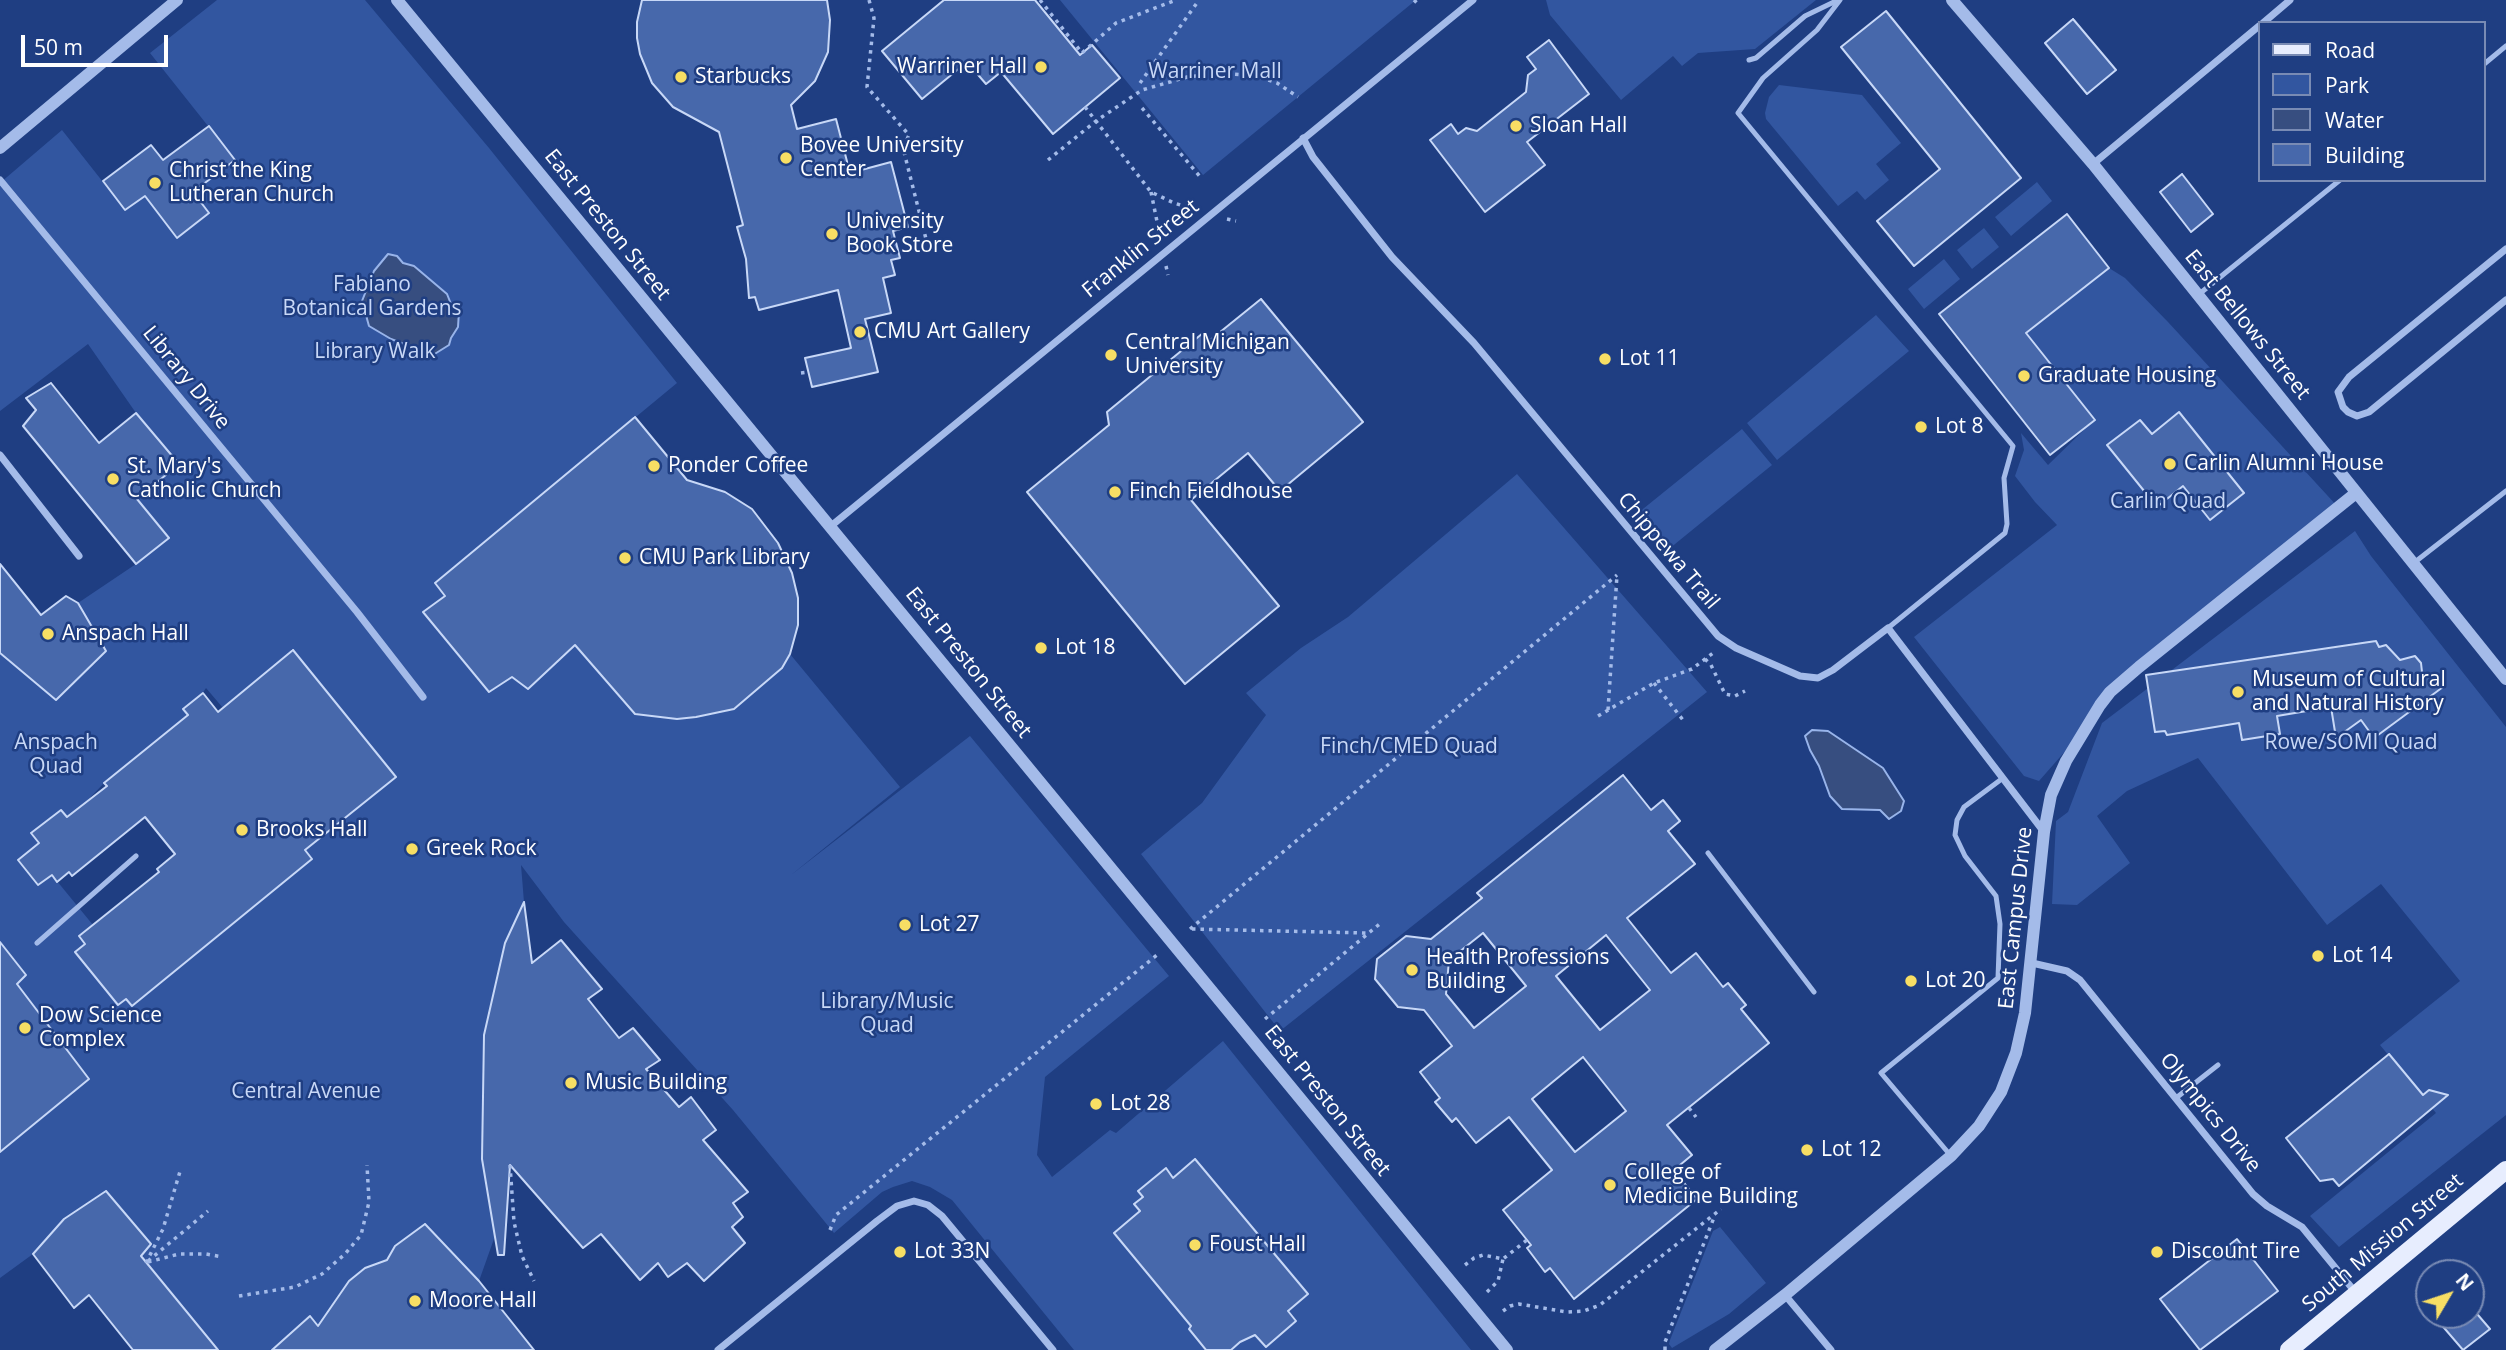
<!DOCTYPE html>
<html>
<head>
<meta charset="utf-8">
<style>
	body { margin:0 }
	#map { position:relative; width:2506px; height:1350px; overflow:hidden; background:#1f3e82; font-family:"Open Sans",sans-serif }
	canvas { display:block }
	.legend { position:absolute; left:2258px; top:21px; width:228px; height:161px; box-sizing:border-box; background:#1f3e82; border:2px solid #798bb4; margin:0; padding:9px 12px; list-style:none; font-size:21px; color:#fff }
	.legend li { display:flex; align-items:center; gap:14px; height:35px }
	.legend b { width:35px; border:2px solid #798bb4 }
	.north { position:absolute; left:2415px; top:1259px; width:70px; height:70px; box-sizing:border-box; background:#1f3e82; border:2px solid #798bb4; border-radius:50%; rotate:51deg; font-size:19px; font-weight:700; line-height:28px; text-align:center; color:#fff }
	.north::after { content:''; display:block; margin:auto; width:24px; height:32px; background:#f7de64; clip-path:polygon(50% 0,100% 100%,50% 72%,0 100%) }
	.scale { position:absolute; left:21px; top:35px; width:147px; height:32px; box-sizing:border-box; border:4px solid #fff; border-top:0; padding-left:9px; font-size:21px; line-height:24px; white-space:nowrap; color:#fff; -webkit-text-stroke:5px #1f3e82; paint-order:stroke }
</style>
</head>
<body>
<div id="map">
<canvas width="2506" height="1350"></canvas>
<ul class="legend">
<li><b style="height:9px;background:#e7edfe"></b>Road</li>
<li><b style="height:19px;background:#3256a0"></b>Park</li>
<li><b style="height:19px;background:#374e80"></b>Water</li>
<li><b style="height:19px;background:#4768ab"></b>Building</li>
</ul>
<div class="north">N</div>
<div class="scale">50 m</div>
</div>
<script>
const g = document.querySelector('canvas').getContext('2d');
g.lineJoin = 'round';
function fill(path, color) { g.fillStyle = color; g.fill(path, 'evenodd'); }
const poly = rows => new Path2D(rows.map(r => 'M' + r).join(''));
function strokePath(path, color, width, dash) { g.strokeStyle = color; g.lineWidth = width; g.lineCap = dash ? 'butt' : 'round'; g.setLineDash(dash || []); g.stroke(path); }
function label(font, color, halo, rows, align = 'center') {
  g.font = font + ' "Open Sans",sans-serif'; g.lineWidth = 5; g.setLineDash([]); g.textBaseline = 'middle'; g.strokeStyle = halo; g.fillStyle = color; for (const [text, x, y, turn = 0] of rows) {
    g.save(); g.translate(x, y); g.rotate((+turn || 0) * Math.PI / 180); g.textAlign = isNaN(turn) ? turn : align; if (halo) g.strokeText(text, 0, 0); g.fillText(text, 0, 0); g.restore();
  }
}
const green = poly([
	[217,0,365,0,489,148,677,383,435,583,445,596,423,613,488,692,512,677,528,689,575,645,635,714,677,719,696,717,734,709,782,668,790,654,900,787,791,875,970,736,1169,976,1045,1077,1037,1155,1052,1177,1110,1130,1116,1133,1223,1041,1471,1350,1074,1350,952,1200,930,1187,912,1181,893,1187,882,1192,834,1233,733,1110,564,922,521,865,524,902,505,943,484,1035,482,1159,495,1236,479,1281,425,1225,395,1246,387,1260,365,1268,345,1286,324,1317,330,1324,321,1331,310,1316,280,1343,286,1350,218,1350,141,1256,150,1244,64,1219,33,1254,0,1278,0,1152,89,1079,25,997,12,989,26,975,0,942,0,649,7,659,56,700,105,652,78,603,136,564,168,538,137,499,178,464,136,413,88,344,0,411,0,183,62,130,125,210,145,196,177,237,209,213,193,192,235,160,150,53],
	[293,651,395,777,305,850,312,859,118,1005,75,952,85,944,79,936,93,925,52,875,38,885,18,860,39,843,31,833,60,810,67,817,86,802,104,783,188,715,206,688,223,708],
	[1060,0,1416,0,1203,175],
	[1546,0,1816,0,1755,49,1698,53,1682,66,1673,56,1621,100,1550,15],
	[1779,85,1862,95,1901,143,1876,164,1889,180,1865,200,1857,191,1838,206,1766,119,1765,113,1769,97],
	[2037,182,2052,201,2011,236,1995,217],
	[1984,228,1999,247,1972,269,1957,250],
	[1944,259,1960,279,1924,309,1908,289],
	[2109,268,2125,278,2168,322,2338,507,2139,667,2039,781,2024,776,1914,637,2057,525,2035,502,2015,476,2024,450,2021,433,2048,465,2094,420,2026,333],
	[1876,315,1909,351,1777,460,1747,423],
	[1742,429,1772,465,1664,553,1633,517],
	[1517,474,1707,692,1280,1031,1141,854,1202,803,1266,715,1246,693,1301,648,1348,617],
	[2355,531,2371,556,2506,727,2506,1115,2339,1247,2310,1216,2436,1113,2380,1045,2460,981,2381,884,2327,925,2198,758,2127,791,2097,816,2130,863,2077,905,2052,904,2056,821,2068,812,2102,723],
	[1720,1227,1766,1283,1729,1314,1672,1348,1669,1344,1670,1340,1713,1231]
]);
const water = poly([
	[388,254,397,256,403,263,414,266,447,294,451,304,459,311,458,327,451,338,449,345,433,355,391,339,369,326,362,301,374,271,388,254],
	[1812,730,1828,731,1883,768,1904,801,1901,811,1889,819,1880,810,1842,809,1830,796,1819,766,1810,750,1805,736,1812,730]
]);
const building = poly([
	[642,0,827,0,830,20,828,52,815,81,791,105,797,129,836,119,850,173,891,162,908,227,893,231,900,258,891,260,895,275,883,278,891,313,865,319,878,372,812,387,805,358,851,348,838,290,759,310,755,297,749,298,746,259,737,227,743,225,719,132,673,107,652,83,640,54,637,38,637,22,642,0],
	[944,0,1035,0,1080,55,1092,45,1120,78,1053,134,1001,72,986,84,967,62,922,99,882,51,944,0],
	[1886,11,2021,178,1914,266,1877,221,1940,169,1841,47,1886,11],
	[2073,19,2116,70,2087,94,2045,43,2073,19],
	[1549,40,1589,94,1527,142,1545,165,1485,212,1430,140,1451,124,1458,134,1466,128,1477,131,1526,92,1528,75,1536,69,1527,57,1549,40],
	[209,126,235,160,193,192,209,213,177,238,145,196,125,210,103,181,151,145,163,160,209,126],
	[2182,174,2213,214,2191,232,2160,192,2182,174],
	[2067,214,2109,268,2026,333,2095,420,2050,455,1939,314,2067,214],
	[1261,299,1363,422,1280,491,1248,453,1191,500,1279,606,1185,684,1027,492,1109,425,1107,412,1203,333,1209,341,1261,299],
	[51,383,99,443,136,413,179,464,137,499,169,538,136,564,23,426,36,410,26,398,51,383],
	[2179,412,2244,493,2210,520,2183,486,2157,507,2107,445,2140,420,2152,434,2179,412],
	[635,417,687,480,725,492,752,509,778,543,792,573,798,598,798,625,790,654,782,668,734,709,696,717,677,719,635,714,575,645,528,689,512,677,489,692,423,612,445,596,435,583,635,417],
	[0,564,41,615,66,596,78,603,106,651,56,700,0,653,0,564],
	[2376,641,2379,647,2386,645,2400,660,2415,656,2421,663,2422,672,2443,687,2374,738,2361,720,2336,738,2331,707,2277,716,2280,734,2242,740,2239,723,2167,735,2165,731,2155,732,2146,675,2376,641],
	[293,650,396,777,305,850,312,859,132,1006,126,999,118,1005,75,952,85,944,79,936,159,872,157,869,175,854,145,817,72,876,69,872,57,882,52,875,38,885,18,860,39,843,31,833,61,810,67,817,107,786,104,783,188,715,183,709,203,693,218,712,293,650],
	[1623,775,1651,810,1663,800,1680,821,1668,831,1695,864,1627,918,1671,973,1696,953,1723,987,1728,983,1746,1005,1741,1009,1769,1043,1667,1125,1692,1155,1674,1170,1697,1199,1574,1299,1550,1268,1545,1272,1527,1248,1531,1245,1503,1210,1552,1170,1509,1117,1476,1143,1456,1118,1452,1122,1435,1102,1440,1098,1420,1072,1452,1046,1424,1010,1398,1007,1375,979,1377,959,1406,936,1431,939,1482,898,1477,893,1623,775],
	[1483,933,1526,986,1474,1028,1446,994,1449,960,1483,933],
	[1606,935,1650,990,1600,1030,1556,976,1606,935],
	[1583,1057,1626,1111,1575,1152,1532,1099,1583,1057],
	[524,902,532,963,561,940,602,989,588,999,619,1038,633,1028,660,1060,646,1069,679,1107,691,1097,716,1130,703,1140,748,1192,733,1203,743,1217,732,1227,745,1243,704,1281,687,1263,668,1277,658,1263,640,1280,601,1234,583,1248,510,1165,504,1255,498,1255,482,1159,484,1035,505,943,524,902],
	[0,942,26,975,17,984,89,1079,0,1152,0,942],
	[2389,1054,2423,1095,2429,1090,2448,1095,2339,1186,2333,1179,2320,1181,2286,1138,2389,1054],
	[1195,1159,1308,1294,1288,1311,1296,1321,1266,1347,1255,1335,1240,1342,1231,1350,1206,1350,1189,1329,1191,1326,1114,1233,1140,1211,1134,1204,1143,1197,1138,1191,1166,1168,1173,1178,1195,1159],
	[106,1191,151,1244,141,1256,218,1350,133,1350,89,1295,74,1308,33,1254,64,1219,106,1191],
	[425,1224,479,1281,534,1350,272,1350,310,1316,318,1326,349,1281,365,1268,387,1260,395,1246,425,1224],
	[2237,1239,2278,1291,2200,1350,2160,1299,2237,1239],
	[2433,1315,2478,1315,2490,1329,2463,1350,2433,1315]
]);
const path = poly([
	[869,0,874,18,867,87,909,135,903,148,927,243],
	[1040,0,1082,53,1116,23,1176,0],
	[1414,0,1418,4],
	[1140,83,1199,0],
	[1085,107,1151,192,1174,203,1196,210],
	[1142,108,1202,179],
	[1048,160,1096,121,1142,90,1187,77,1222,73,1256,76,1277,83,1298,97],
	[1151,192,1161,241],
	[1227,219,1236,221],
	[1166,266,1168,275],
	[801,373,809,372],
	[1705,659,1711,665,1725,694,1735,696,1745,691],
	[1654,683,1683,720],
	[1608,710,1617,575],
	[1598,716,1654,683,1692,669,1713,653],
	[1190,929,1617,575],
	[1192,929,1367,933],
	[1265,1019,1382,922],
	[1689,1108,1696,1117],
	[510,1165,514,1222,522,1256,534,1281],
	[830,1230,836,1215,1157,955],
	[148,1261,208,1211],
	[148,1262,179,1254,206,1254,223,1257],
	[146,1263,163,1229,181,1168],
	[1465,1265,1474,1258,1483,1255,1503,1259,1527,1240],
	[1487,1292,1498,1281,1503,1259],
	[239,1296,295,1287,322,1274,345,1254,361,1235,369,1202,367,1165],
	[1503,1311,1510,1306,1519,1304,1567,1312,1584,1311,1600,1305,1721,1209],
	[1665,1350,1665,1342,1715,1215]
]);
const service = poly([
	[1840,0,1817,30,1763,78,1738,113,2013,446,2004,478,2007,524,2005,533,1888,628],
	[1749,60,1756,58,1805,16,1838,0],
	[2483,65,2506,46],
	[2198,295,2340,180],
	[2415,562,2506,491],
	[1708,853,1814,992],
	[37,943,136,856],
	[2176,1098,2218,1065],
	[1951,1156,1881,1073,1998,978,2000,924,1996,896,1965,856,1955,835,1957,820,1964,807,2003,778]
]);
const minor = poly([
	[2263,23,2290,0],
	[1303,138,1313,157,1392,257,1474,343,1718,636,1736,648,1800,676,1818,678,1833,670,1888,628,2044,832],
	[2093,164,2259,26],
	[0,180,357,612,423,697],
	[2506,249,2349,377,2338,392,2343,407,2348,412,2357,416,2369,412,2506,300],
	[0,455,79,556],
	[831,526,1473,0],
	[2032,963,2067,971,2080,980,2253,1194,2267,1206,2302,1227,2356,1293],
	[1785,1295,1831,1350],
	[718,1350,877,1221,897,1206,914,1201,928,1205,942,1216,1053,1350]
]);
const tertiary = poly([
	[397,0,1507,1350],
	[1952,0,2093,164,2506,679],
	[0,148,177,0],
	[1715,1350,1785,1295,1951,1156,1979,1126,2001,1092,2016,1053,2025,1013,2044,832,2051,795,2066,761,2100,705,2110,692,2139,667,2356,493]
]);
const primary = poly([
	[2289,1350,2506,1170]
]);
const markers = [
	[1041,67,7,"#f7de64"],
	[681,77,7,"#f7de64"],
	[1516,126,7,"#f7de64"],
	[786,158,7,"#f7de64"],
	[155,183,7,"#f7de64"],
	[832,234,7,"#f7de64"],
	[860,332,7,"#f7de64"],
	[1111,355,7,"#f7de64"],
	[1605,359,7,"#f7de64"],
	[2024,376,7,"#f7de64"],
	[1921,427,7,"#f7de64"],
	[2170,464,7,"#f7de64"],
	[654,466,7,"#f7de64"],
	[113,479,7,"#f7de64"],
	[1115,492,7,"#f7de64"],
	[625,558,7,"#f7de64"],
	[48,634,7,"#f7de64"],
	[1041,648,7,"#f7de64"],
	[2238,692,7,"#f7de64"],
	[242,830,7,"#f7de64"],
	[412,849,7,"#f7de64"],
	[905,925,7,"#f7de64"],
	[2318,956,7,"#f7de64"],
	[1412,970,7,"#f7de64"],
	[1911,981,7,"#f7de64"],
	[25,1028,7,"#f7de64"],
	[571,1083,7,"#f7de64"],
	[1096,1104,7,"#f7de64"],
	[1807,1150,7,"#f7de64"],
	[1610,1185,7,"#f7de64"],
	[1195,1245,7,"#f7de64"],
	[900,1252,7,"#f7de64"],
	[2157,1252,7,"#f7de64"],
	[415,1301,7,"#f7de64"]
];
const poiNames = [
	["Warriner Hall",1027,67,"right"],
	["Starbucks",695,77],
	["Sloan Hall",1530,126],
	["Bovee University",800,146],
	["Center",800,170],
	["Christ the King",169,171],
	["Lutheran Church",169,195],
	["University",846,222],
	["Book Store",846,246],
	["CMU Art Gallery",874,332],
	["Central Michigan",1125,343],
	["University",1125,367],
	["Lot 11",1619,359],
	["Graduate Housing",2038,376],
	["Lot 8",1935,427],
	["Carlin Alumni House",2184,464],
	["Ponder Coffee",668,466],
	["St. Mary's",127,467],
	["Catholic Church",127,491],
	["Finch Fieldhouse",1129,492],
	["CMU Park Library",639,558],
	["Anspach Hall",62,634],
	["Lot 18",1055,648],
	["Museum of Cultural",2252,680],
	["and Natural History",2252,704],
	["Brooks Hall",256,830],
	["Greek Rock",426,849],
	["Lot 27",919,925],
	["Lot 14",2332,956],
	["Health Professions",1426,958],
	["Building",1426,982],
	["Lot 20",1925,981],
	["Dow Science",39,1016],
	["Complex",39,1040],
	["Music Building",585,1083],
	["Lot 28",1110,1104],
	["Lot 12",1821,1150],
	["College of",1624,1173],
	["Medicine Building",1624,1197],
	["Foust Hall",1209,1245],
	["Lot 33N",914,1252],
	["Discount Tire",2171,1252],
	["Moore Hall",429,1301]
];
const parkNames = [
	["Warriner Mall",1215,72],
	["Fabiano",372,285],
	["Botanical Gardens",372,309],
	["Library Walk",375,352],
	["Carlin Quad",2168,502],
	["Anspach",56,743],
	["Quad",56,767],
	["Rowe/SOMI Quad",2351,743],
	["Finch/CMED Quad",1409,747],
	["Library/Music",887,1002],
	["Quad",887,1026],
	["Central Avenue",306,1092]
];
const streetNames = [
	["East Preston Street",607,225,51],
	["Franklin Street",1141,249,-39],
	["East Bellows Street",2247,325,51],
	["Library Drive",186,378,51],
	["Chippewa Trail",1668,551,50],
	["East Preston Street",968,663,51],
	["East Campus Drive",2016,918,-84],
	["East Preston Street",1327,1101,51],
	["Olympics Drive",2210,1113,51],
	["South Mission Street",2383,1243,-40]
];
fill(green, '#3256a0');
fill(water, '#374e80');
strokePath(water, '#98b4ea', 2);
fill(building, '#4768ab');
strokePath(building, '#c8d8f7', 2);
strokePath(path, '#a4bbe9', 3.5, [3.5, 5]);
strokePath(service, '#a4bbe9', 5);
strokePath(minor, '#a4bbe9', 7);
strokePath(tertiary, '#a4bbe9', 12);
strokePath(primary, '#e7edfe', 18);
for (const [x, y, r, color] of markers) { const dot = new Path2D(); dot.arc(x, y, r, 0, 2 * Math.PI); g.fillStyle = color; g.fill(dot); strokePath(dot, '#1f3e82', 2.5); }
label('21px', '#fff', '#1f3e82', poiNames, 'left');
label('21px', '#c8d8f7', '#1f3e82', parkNames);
label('21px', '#fff', '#1f3e82', streetNames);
</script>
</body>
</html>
